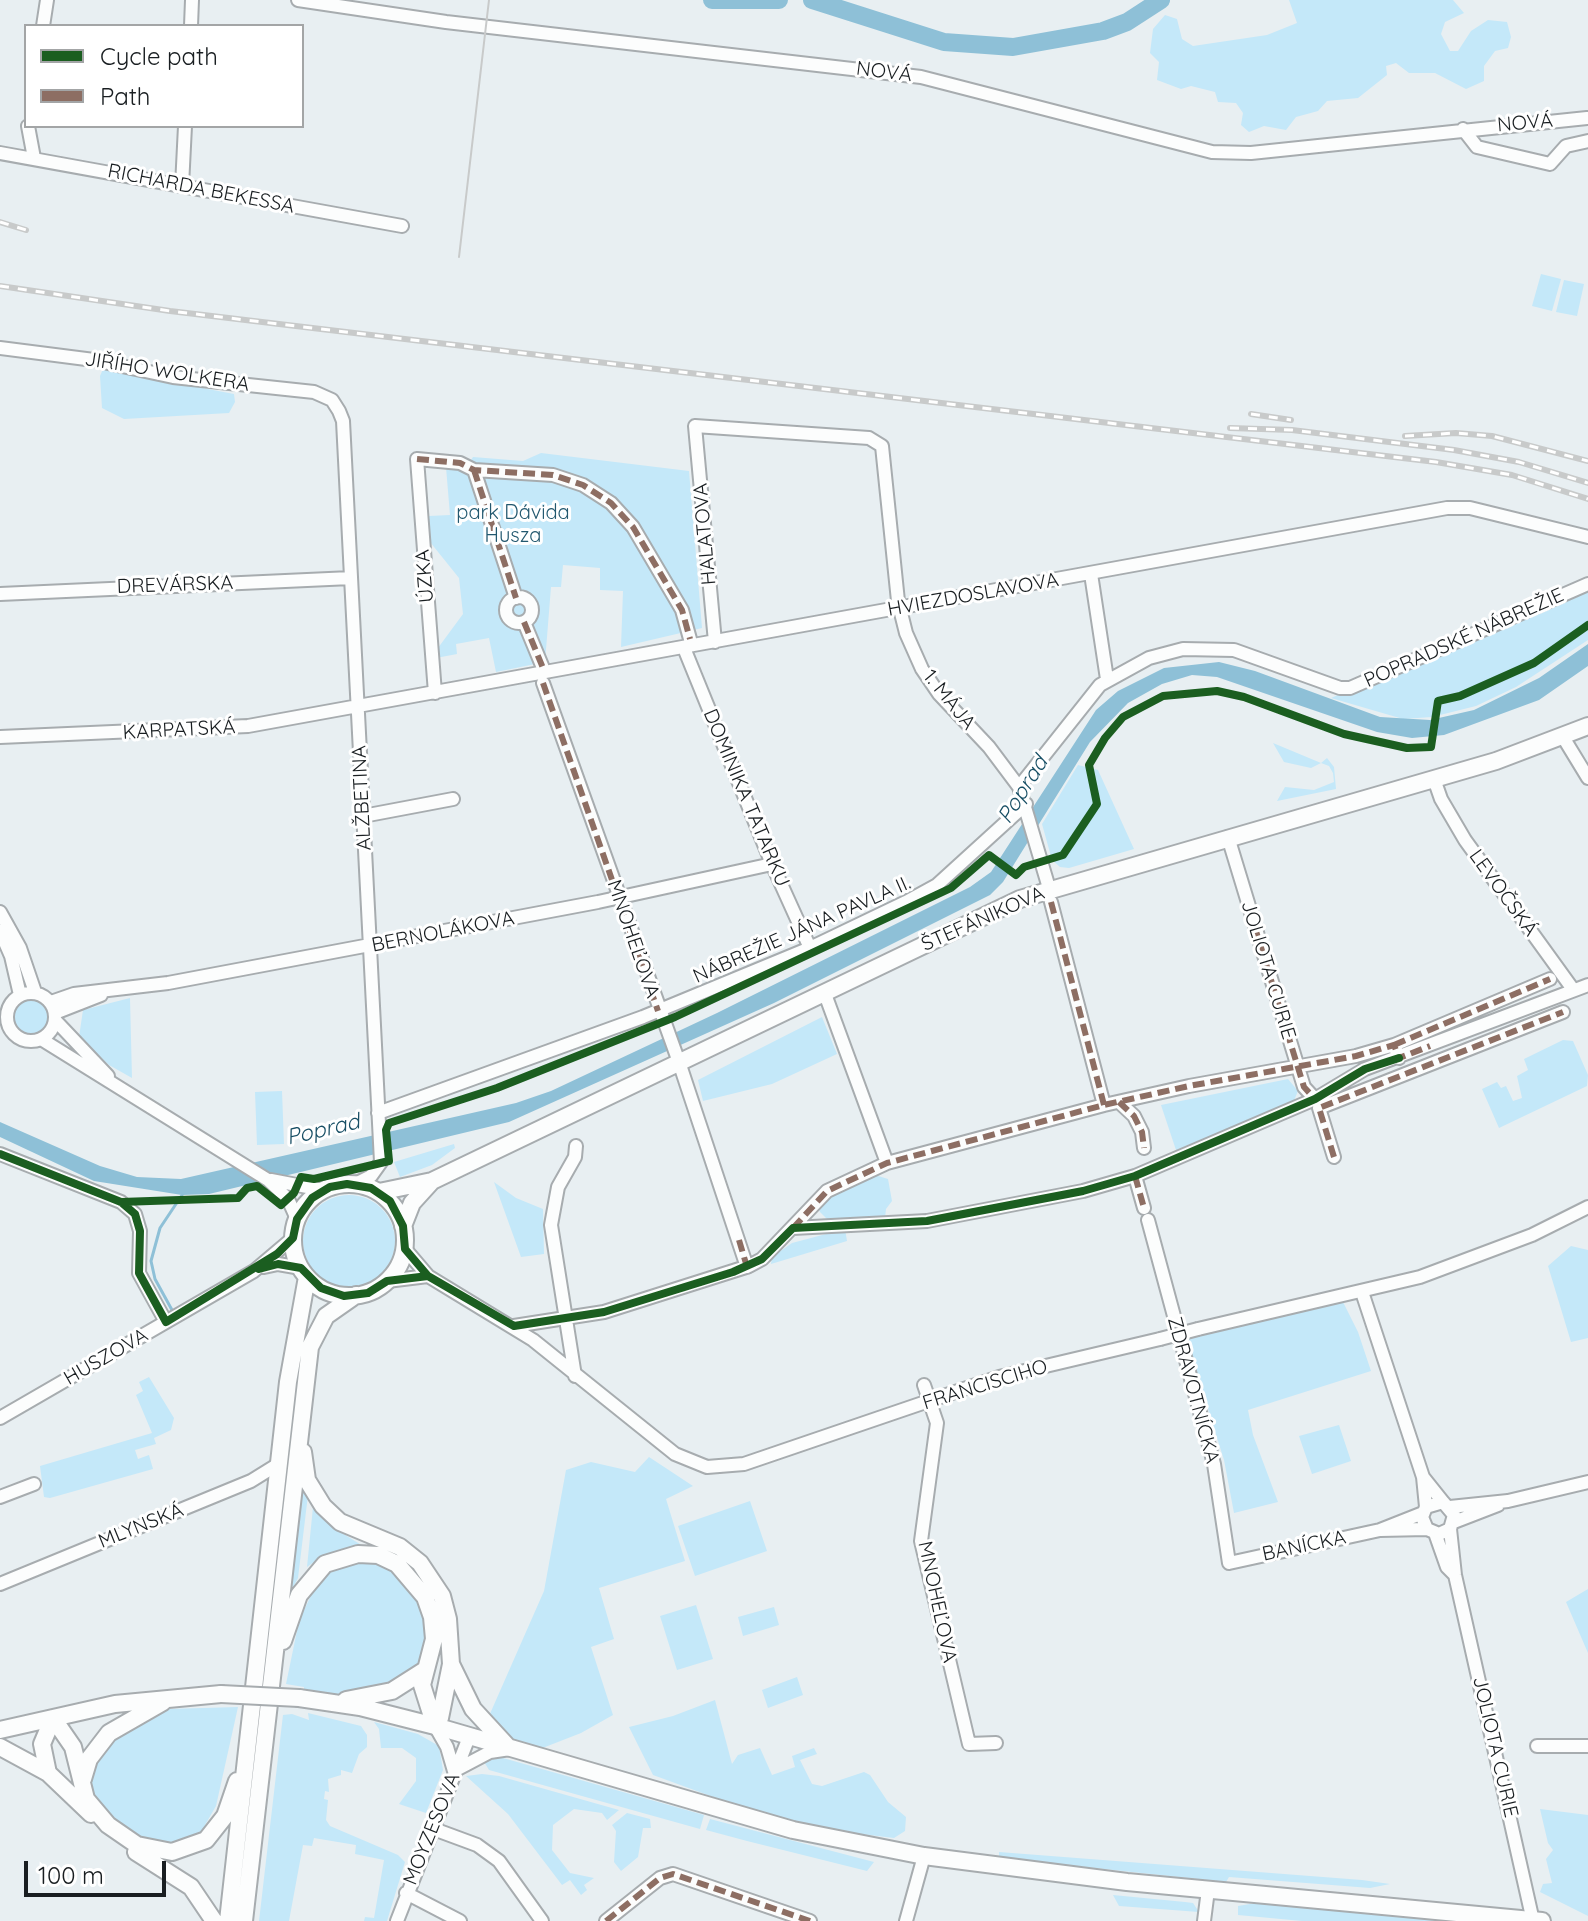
<!DOCTYPE html>
<html>
<head>
<meta charset="utf-8">
<style>
	body { margin:0 }
	#map { position:relative; width:1588px; height:1921px; overflow:hidden; background:#e8eff2; font-family:Quicksand,sans-serif }
	canvas { display:block }
	.legend { position:absolute; left:24px; top:24px; width:280px; height:104px; box-sizing:border-box; background:#fff; border:2px solid #a3a5a6; margin:0; padding:10px 14px; list-style:none; font-size:24px; color:#191e21 }
	.legend li { display:flex; align-items:center; gap:16px; height:40px }
	.legend b { width:40px; border:2px solid #a3a5a6 }
	.scale { position:absolute; left:24px; top:1861px; width:142px; height:36px; box-sizing:border-box; border:4px solid #191e21; border-top:0; padding-left:10px; font-size:24px; line-height:28px; white-space:nowrap; color:#191e21; -webkit-text-stroke:6px #fff; paint-order:stroke }
</style>
</head>
<body>
<div id="map">
<canvas width="1588" height="1921"></canvas>
<ul class="legend">
<li><b style="height:10px;background:#1b5e20"></b>Cycle path</li>
<li><b style="height:10px;background:#8d6e63"></b>Path</li>
</ul>
<div class="scale">100 m</div>
</div>
<script>
const g = document.querySelector('canvas').getContext('2d');
g.lineJoin = 'round';
function fill(path, color) { g.fillStyle = color; g.fill(path, 'evenodd'); }
const poly = rows => new Path2D(rows.map(r => 'M' + r).join(''));
function strokePath(path, color, width, dash) { g.strokeStyle = color; g.lineWidth = width; g.lineCap = dash ? 'butt' : 'round'; g.setLineDash(dash || []); g.stroke(path); }
function label(font, color, halo, rows, align = 'center') {
  g.font = font + ' Quicksand,sans-serif'; g.lineWidth = 6; g.setLineDash([]); g.textBaseline = 'middle'; g.strokeStyle = halo; g.fillStyle = color; for (const [text, x, y, turn = 0] of rows) {
    g.save(); g.translate(x, y); g.rotate((+turn || 0) * Math.PI / 180); g.textAlign = isNaN(turn) ? turn : align; if (halo) g.strokeText(text, 0, 0); g.fillText(text, 0, 0); g.restore();
  }
}
const green = poly([
	[1289,0,1453,0,1464,13,1445,22,1441,34,1450,51,1458,51,1471,31,1488,20,1507,22,1511,37,1508,48,1495,51,1484,66,1484,81,1466,89,1435,73,1409,73,1396,63,1386,66,1387,75,1358,98,1327,101,1318,111,1296,117,1286,130,1264,126,1249,132,1241,125,1243,113,1236,103,1218,102,1215,92,1191,86,1181,89,1157,80,1159,62,1150,53,1153,29,1165,15,1177,19,1182,39,1193,46,1267,35,1297,23],
	[1541,274,1561,279,1552,311,1532,306],
	[1564,280,1584,284,1577,316,1556,312],
	[103,369,234,394,235,402,229,413,124,419,102,408,100,376],
	[541,453,689,471,702,628,621,647,623,591,600,590,600,568,563,565,561,587,551,587,545,662,496,672,489,638,456,644,457,654,436,658,435,652,463,614,459,578,426,537,426,521,429,516,450,515,446,467,466,468,473,457,523,461],
	[1588,588,1588,640,1516,687,1476,706,1432,717,1403,719,1331,698],
	[1273,743,1321,763,1327,758,1334,767,1336,789,1277,801,1285,787,1314,790,1334,782,1333,773,1329,766,1321,763,1311,768,1284,762],
	[1078,765,1098,770,1134,849,1069,868,1060,867,1052,860,1042,824],
	[130,998,132,1078,109,1065,79,1037,83,1010],
	'11 1017a19 19 0 1 1 38 0a19 19 0 1 1-38 0Z',
	[822,1017,837,1054,772,1084,703,1101,698,1080],
	[1563,1040,1573,1041,1588,1075,1587,1086,1499,1128,1482,1089,1497,1082,1501,1088,1506,1086,1513,1101,1522,1098,1517,1076,1528,1070,1524,1059],
	[1288,1079,1298,1091,1293,1103,1176,1150,1161,1105],
	[282,1091,284,1144,257,1145,255,1092],
	[454,1144,455,1148,432,1165,400,1177,394,1162],
	[872,1174,888,1179,892,1201,886,1209,885,1218,837,1221,827,1219,820,1212,818,1207,832,1195],
	[494,1182,516,1198,543,1209,544,1254,521,1257],
	'303 1241a46 46 0 1 1 92 0a46 46 0 1 1-92 0Z',
	[845,1229,847,1241,771,1264,772,1257,792,1243],
	[1571,1246,1588,1250,1588,1338,1571,1342,1548,1266],
	[1343,1302,1358,1332,1371,1371,1248,1410,1253,1435,1278,1502,1234,1513,1224,1460,1186,1339],
	[149,1377,174,1418,171,1430,154,1438,156,1444,135,1450,138,1459,149,1455,153,1469,50,1498,44,1497,40,1466,152,1433,136,1395,143,1391,139,1382],
	[1339,1425,1351,1461,1312,1474,1299,1436],
	[649,1457,693,1486,666,1499,685,1561,599,1588,614,1639,591,1647,613,1715,581,1733,540,1749,509,1742,489,1716,544,1591,566,1470,591,1462,635,1472],
	[300,1469,308,1495,298,1578,285,1603],
	[750,1501,767,1551,695,1576,678,1526],
	[313,1507,342,1533,363,1546,321,1557,307,1567],
	[365,1559,398,1572,420,1601,428,1642,416,1672,403,1682,360,1693,322,1695,304,1691,304,1687,286,1684,299,1621,321,1574],
	[1588,1589,1588,1653,1566,1602],
	[696,1605,713,1659,677,1670,660,1616],
	[774,1607,779,1625,743,1636,738,1617],
	[797,1677,803,1695,768,1708,762,1690],
	[715,1700,732,1764,738,1755,760,1748,772,1775,795,1767,792,1756,814,1748,817,1754,800,1760,812,1784,822,1786,864,1772,870,1775,888,1802,906,1817,905,1831,894,1838,829,1830,738,1806,653,1775,629,1727,673,1716],
	[238,1707,216,1806,205,1825,211,1831,172,1849,128,1833,92,1799,89,1785,97,1754,109,1739,145,1716,167,1709],
	[308,1713,361,1726,367,1735,367,1747,359,1754,352,1773,341,1770,341,1775,328,1779,329,1792,325,1791,324,1799,328,1800,326,1820,330,1826,398,1855,405,1862,387,1921,364,1921,365,1917,374,1918,384,1860,355,1854,356,1845,314,1838,312,1846,303,1845,289,1921,259,1921,283,1715,292,1714,309,1720],
	[374,1722,418,1734,439,1746,443,1770,426,1813,399,1804,416,1781,416,1758,402,1748,381,1748,379,1729],
	[496,1756,704,1815,700,1829,489,1770,483,1760],
	[482,1774,499,1776,619,1810,607,1820,602,1813,574,1809,553,1825,552,1850,570,1873,594,1878,584,1885,587,1890,581,1895,570,1880,562,1885,508,1814,466,1776],
	[1540,1809,1588,1815,1588,1916,1540,1892,1543,1884,1552,1883,1546,1859,1553,1850,1548,1843],
	[627,1813,650,1819,651,1828,643,1828,638,1857,621,1871,614,1862,616,1831,612,1825],
	[710,1819,874,1862,867,1871,747,1841,706,1830],
	[999,1852,1362,1880,1390,1884,1370,1888,1229,1877,1226,1882,1010,1859,999,1856],
	[1113,1895,1185,1902,1193,1903,1199,1912,1119,1906],
	[1256,1903,1462,1921,1302,1921,1238,1915,1238,1906]
]);
const water = poly([
	[1588,644,1588,666,1539,700,1444,735,1412,738,1377,732,1217,677,1192,675,1162,684,1128,703,1090,742,1003,882,990,895,774,1003,509,1122,209,1194,182,1195,94,1181,0,1137,0,1122,100,1166,137,1177,181,1179,516,1103,551,1091,717,1013,970,887,991,872,1096,710,1118,691,1164,668,1219,662,1255,671,1380,717,1430,720,1474,710,1539,678]
]);
const stream = poly([
	[172,1310,155,1279,151,1261,160,1228,184,1192]
]);
const river = poly([
	[712,0,779,0],
	[812,0,944,42,1013,47,1103,31,1127,22,1161,0]
]);
const minor = poly([
	[298,0,446,22,921,77,1212,152,1251,153,1587,118],
	[43,26,47,0],
	[191,26,192,0],
	[28,126,34,158],
	[1463,129,1477,147,1550,164,1566,146,1588,141],
	[0,153,402,226],
	[182,186,185,126],
	[0,348,94,360,173,377,314,392,332,400,339,411,343,421,381,1162,371,1176,355,1184],
	[474,470,516,598],
	[1091,574,1107,679],
	[0,594,351,578],
	'506 610a13 13 0 1 1 26 0a13 13 0 1 1-26 0Z',
	[524,622,543,668],
	[715,642,695,426,869,438,882,446,898,601,906,633,922,669,939,694,989,747,1019,787,1049,888],
	[684,648,772,864,810,948],
	[543,683,680,1065,747,1267],
	[435,693,417,459,460,463,474,470,553,475,583,485,611,503,633,527,682,610,690,639],
	[0,737,248,726,1447,508,1470,508,1588,537],
	[1563,737,1588,778],
	[1434,779,1441,799,1465,840,1572,988],
	[1019,787,1100,685,1149,658,1183,649,1234,650,1340,688,1350,688,1588,584],
	[363,816,453,799],
	[1228,837,1304,1087,1315,1099],
	[1051,902,1104,1105],
	[0,912,20,948,35,992],
	[0,931,11,956,20,995],
	'7 1017a24 24 0 1 1 48 0a24 24 0 1 1-48 0Z',
	[825,994,887,1163],
	[51,1002,74,994,168,983,598,902,772,864],
	[55,1013,101,995],
	[55,1020,108,1076],
	[41,1039,268,1180,288,1199,297,1219],
	[1394,1045,1550,979],
	[1119,1102,1134,1116,1142,1132,1144,1148],
	[378,1113,643,1017,810,948,906,902,937,885,1026,804],
	[0,1154,121,1202,135,1214,140,1231,139,1273,166,1322],
	[1334,1157,1319,1108,1563,1012],
	[1135,1176,1144,1208],
	[271,1180,323,1190],
	[1148,1220,1214,1464,1229,1563,1380,1530,1423,1513],
	[793,1228,927,1221,1083,1191,1135,1176,1315,1099,1365,1069,1588,985],
	[405,1249,428,1276,533,1340,675,1454,707,1467,744,1464,999,1377,1160,1339],
	[264,1267,278,1264,301,1268],
	[387,1281,428,1276],
	[1362,1292,1423,1477,1426,1507],
	[514,1326,604,1312,749,1266,762,1259,827,1191,887,1163,1104,1105,1189,1086,1356,1056,1394,1045,1399,1058],
	[1198,1329,1420,1277,1532,1235,1588,1207],
	[575,1376,551,1225,558,1187,575,1157,576,1146],
	[924,1385,937,1423,921,1541,969,1744,996,1743],
	[0,1418,254,1271,293,1238],
	[1423,1477,1443,1502],
	[0,1497,34,1484],
	[1450,1507,1508,1501,1588,1482],
	[1454,1522,1498,1505],
	[1450,1529,1439,1534,1427,1529,1422,1517,1426,1507,1443,1502,1454,1515,1450,1529,1455,1575,1533,1921],
	[1380,1530,1427,1529],
	[1435,1533,1447,1567,1455,1575],
	[0,1584,251,1481,280,1463],
	[435,1726,447,1747,454,1771],
	[1537,1746,1588,1746],
	[454,1771,490,1752,510,1749],
	[431,1828,477,1845,499,1861,542,1921],
	[406,1893,460,1921],
	[397,1921,469,1737],
	[606,1921,660,1878,673,1874,810,1921],
	[906,1921,924,1856],
	[1204,1921,1208,1890]
]);
const major = poly([
	'293 1240a56 56 0 1 1 112 0a56 56 0 1 1-112 0Z',
	[379,1192,432,1181,1020,899,1496,761,1588,726],
	[403,1226,412,1203,432,1181],
	[303,1452,307,1480,323,1506,340,1522,400,1547,420,1563,442,1596,448,1619,451,1664,440,1718,435,1726],
	[283,1641,299,1595,325,1564,358,1554,378,1555,397,1564,425,1597,432,1617,434,1639,422,1685,435,1726],
	[451,1664,473,1709,508,1747],
	[299,1698,360,1707,435,1726,793,1830,924,1856,1127,1882,1542,1921],
	[346,1700,392,1691,425,1670],
	[53,1718,73,1747,86,1799,108,1825,137,1845,172,1852,206,1840,225,1816,237,1781],
	[0,1730,115,1704,221,1694],
	[0,1747,48,1773,91,1814],
	[48,1773,42,1744,53,1718],
	[83,1779,89,1759,109,1733,163,1702],
	[136,1852,191,1887,214,1921],
	[228,1921,288,1382,307,1277],
	[244,1921,310,1347,326,1316,356,1295]
]);
const tram = poly([
	[459,257,489,0]
]);
const rail = poly([
	[0,222,26,230],
	[0,286,170,311,1436,462,1512,475,1588,499],
	[1251,414,1291,420],
	[1230,428,1292,430,1454,450,1519,462,1588,483],
	[1405,436,1456,433,1492,436,1588,461]
]);
const minorBridge = poly([
	[1160,1339,1198,1329]
]);
const majorBridge = poly([
	[221,1694,299,1698]
]);
const quiet = poly([
	[417,459,460,463,474,470,553,475,583,485,611,503,633,527,682,610,690,639],
	[474,470,516,598],
	[524,622,543,668],
	[543,683,658,1011],
	[1051,902,1104,1105],
	[1255,928,1304,1087,1315,1099],
	[1394,1045,1550,979],
	[1394,1060,1430,1046],
	[1119,1102,1134,1116,1142,1132,1144,1148],
	[1334,1157,1319,1108,1563,1012],
	[1135,1176,1144,1208],
	[793,1228,827,1191,887,1163,1104,1105,1189,1086,1356,1056,1394,1045,1399,1058],
	[739,1240,747,1267],
	[606,1921,660,1878,673,1874,810,1921]
]);
const cycleway = poly([
	[0,1154,121,1202,135,1214,140,1231,139,1273,166,1322,277,1254,293,1238,297,1219,312,1198,330,1187,347,1184,371,1188,390,1201,403,1226,405,1249,428,1276,514,1326,604,1312,733,1272,762,1259,793,1228,927,1221,1083,1191,1135,1176,1315,1099,1365,1069,1399,1058],
	[121,1202,238,1198,247,1188,257,1186,281,1205,294,1193,301,1177,314,1179,389,1161,386,1130,389,1123,497,1088,675,1017,951,888,989,855,1016,875,1024,867,1063,855,1097,804,1089,765,1105,738,1123,717,1163,696,1217,691,1244,697,1344,734,1407,748,1431,747,1438,701,1460,696,1534,663,1588,625],
	[259,1269,278,1264,301,1268,321,1288,344,1296,368,1293,387,1281,428,1276]
]);
const streetNames = [
	["NOVÁ",884,72,7],
	["NOVÁ",1525,123,-5],
	["RICHARDA BEKESSA",201,189,11],
	["JIŘÍHO WOLKERA",167,372,9],
	["HALATOVA",705,534,-95],
	["ÚZKA",425,576,-95],
	["DREVÁRSKA",175,585,-2],
	["HVIEZDOSLAVOVA",973,595,-10],
	["POPRADSKÉ NÁBREŽIE",1464,638,-24],
	["1. MÁJA",949,700,51],
	["KARPATSKÁ",179,730,-3],
	["ALŽBETINA",362,798,-93],
	["DOMINIKA TATARKU",746,798,67],
	["LEVOČSKÁ",1503,893,54],
	["ŠTEFÁNIKOVA",983,919,-24],
	["NÁBREŽIE JÁNA PAVLA II.",802,930,-24],
	["BERNOLÁKOVA",443,932,-11],
	["MNOHEĽOVA",633,939,71],
	["JOLIOTA CURIE",1268,970,73],
	["HUSZOVA",106,1357,-30],
	["FRANCISCIHO",985,1385,-17],
	["ZDRAVOTNÍCKA",1193,1390,75],
	["MLYNSKÁ",141,1526,-22],
	["BANÍCKA",1304,1546,-12],
	["MNOHEĽOVA",937,1602,78],
	["JOLIOTA CURIE",1495,1747,77],
	["MOYZESOVA",432,1829,-68]
];
const parkNames = [
	["park Dávida",513,513],
	["Husza",513,536]
];
const waterNames = [
	["Poprad",1023,790,-58],
	["Poprad",323,1130,-13]
];
fill(green, '#c4e8f9');
fill(water, '#8ec0d7');
strokePath(stream, '#8ec0d7', 3);
strokePath(river, '#8ec0d7', 18);
strokePath(minor, '#a7acaf', 16);
strokePath(major, '#a7acaf', 20);
strokePath(minor, '#fcfdfd', 12);
strokePath(major, '#fcfdfd', 16);
strokePath(tram, '#c8caca', 2);
strokePath(rail, '#c8caca', 6);
strokePath(rail, '#fff', 3, [9]);
strokePath(minorBridge, '#a7acaf', 16, []);
strokePath(majorBridge, '#a7acaf', 20, []);
strokePath(minorBridge, '#fcfdfd', 12);
strokePath(majorBridge, '#fcfdfd', 16);
strokePath(quiet, '#8d6e63', 6, [12, 6]);
strokePath(cycleway, '#1b5e20', 8);
label('20px', '#191e21', '#fff', streetNames);
label('20px', '#22586f', '#fff', parkNames);
label('italic 22px', '#184f65', '#fff', waterNames);
</script>
</body>
</html>
